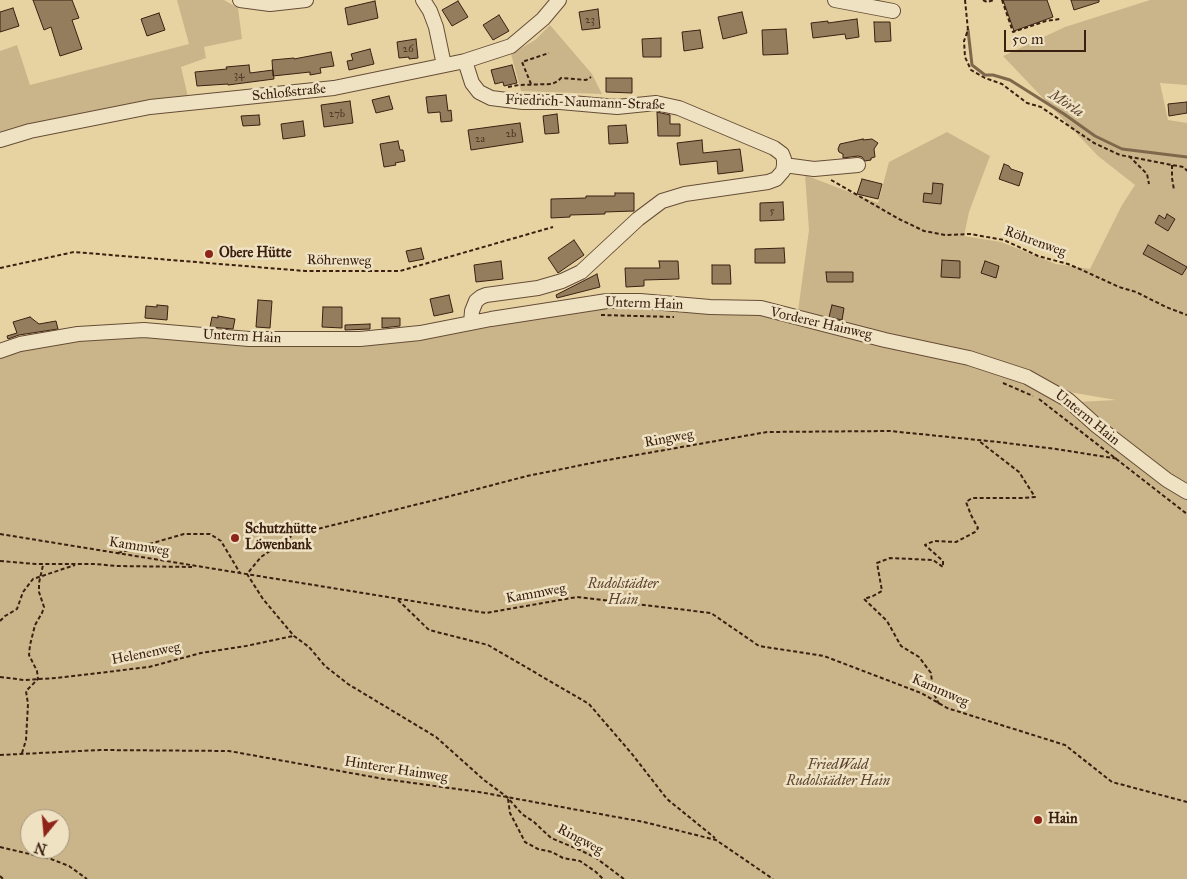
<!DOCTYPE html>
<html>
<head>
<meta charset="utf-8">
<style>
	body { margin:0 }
	#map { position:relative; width:1187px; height:879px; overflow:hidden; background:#e7d3a2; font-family:"IM FELL Great Primer",serif }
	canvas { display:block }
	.north { position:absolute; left:20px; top:809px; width:50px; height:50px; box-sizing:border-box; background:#efe2c3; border:1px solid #a7947c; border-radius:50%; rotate:197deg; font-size:14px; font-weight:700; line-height:20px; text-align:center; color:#3b2012 }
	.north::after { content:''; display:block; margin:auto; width:18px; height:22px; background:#8f2418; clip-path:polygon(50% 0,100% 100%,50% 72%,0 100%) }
	.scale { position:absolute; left:1004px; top:30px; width:82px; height:22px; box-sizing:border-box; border:2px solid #3b2012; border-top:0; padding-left:6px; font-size:15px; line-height:18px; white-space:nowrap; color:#3b2012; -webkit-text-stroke:4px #efe2c3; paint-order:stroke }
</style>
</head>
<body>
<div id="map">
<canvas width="1187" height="879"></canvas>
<div class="north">N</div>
<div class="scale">50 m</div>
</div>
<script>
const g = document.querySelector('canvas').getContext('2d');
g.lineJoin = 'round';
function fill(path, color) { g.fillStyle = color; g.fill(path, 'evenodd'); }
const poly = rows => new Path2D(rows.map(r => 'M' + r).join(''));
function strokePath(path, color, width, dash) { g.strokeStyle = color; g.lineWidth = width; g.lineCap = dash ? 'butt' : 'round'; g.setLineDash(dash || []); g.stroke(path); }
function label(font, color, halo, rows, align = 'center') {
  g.font = font + ' "IM FELL Great Primer",serif'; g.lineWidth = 5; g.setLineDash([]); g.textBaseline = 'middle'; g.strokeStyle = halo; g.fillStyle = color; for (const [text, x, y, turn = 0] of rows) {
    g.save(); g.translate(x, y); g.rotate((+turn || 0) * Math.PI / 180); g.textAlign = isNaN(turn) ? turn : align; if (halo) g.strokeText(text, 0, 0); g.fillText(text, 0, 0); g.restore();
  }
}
const green = poly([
	[177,0,224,0,238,8,242,39,204,47,206,58,181,67,188,97,0,136,0,51,17,45,30,85,189,44],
	[1150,0,1187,0,1187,85,1160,83,1168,120,1187,123,1187,879,0,879,0,356,29,347,137,334,335,344,395,343,474,330,578,309,622,305,768,312,992,369,1077,402,1116,400,1069,392,1026,370,798,311,809,230,805,175,878,203,889,162,947,132,990,156,969,212,964,236,1001,242,1056,264,1090,269,1122,205,1135,185,1098,156,1003,56,1065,27],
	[30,819,60,819,60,849,30,849],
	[550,25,592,74,602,94,521,91,511,54,535,40]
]);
const stream = poly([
	[968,30,972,65,985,75,993,75,1010,80,1064,114,1095,136,1122,149,1187,157]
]);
const building = poly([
	[33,0,72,0,79,18,72,20,82,49,60,56,51,27,44,30,33,0],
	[1003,0,1047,0,1053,17,1014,31,1003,0],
	[1071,0,1099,0,1099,2,1074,10,1071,0],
	[375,1,378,18,348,25,345,8,375,1],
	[458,1,468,17,452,26,442,10,458,1],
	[13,8,19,26,0,32,0,12,13,8],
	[598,9,600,28,582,30,579,12,598,9],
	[742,12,747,33,723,39,718,17,742,12],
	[159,13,165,30,147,36,141,19,159,13],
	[499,15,509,31,493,40,483,25,499,15],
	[857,19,859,37,846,39,845,34,813,38,811,23,828,21,828,23,857,19],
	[874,22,890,22,891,41,875,42,874,22],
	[786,29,788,54,763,55,762,30,786,29],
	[700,30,703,48,684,51,682,32,700,30],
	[661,38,661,57,643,57,642,39,661,38],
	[416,39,418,58,409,59,409,57,399,58,397,42,416,39],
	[370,49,374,64,349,70,347,61,353,60,351,54,370,49],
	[331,52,334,66,320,68,321,73,310,75,310,72,273,76,272,60,294,58,294,59,331,52],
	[249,65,250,73,273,70,274,79,228,85,228,84,197,86,195,72,227,69,226,67,249,65],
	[512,65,517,83,504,86,503,82,495,84,491,70,512,65],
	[606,78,632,78,632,93,606,92,606,78],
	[446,95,448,111,451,110,452,121,441,122,440,112,428,113,426,97,446,95],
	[389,96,393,109,376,113,372,100,389,96],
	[350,101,353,123,324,127,321,105,350,101],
	[1187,102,1187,113,1169,116,1168,104,1187,102],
	[657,112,670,115,670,124,680,124,680,136,658,136,657,112],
	[557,114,559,133,545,134,543,116,557,114],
	[259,115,260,125,243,126,241,116,259,115],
	[303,121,305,136,283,139,281,124,303,121],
	[520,123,523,142,471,150,468,130,520,123],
	[626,125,628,143,609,144,608,126,626,125],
	[863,139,863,140,872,139,878,143,874,149,875,157,871,158,871,160,865,161,862,157,858,156,843,158,843,154,839,152,838,149,840,144,863,139],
	[702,140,703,153,740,149,743,171,718,174,717,161,680,165,677,143,702,140],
	[398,141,400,150,403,150,405,161,395,163,396,165,384,167,380,144,398,141],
	[1004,164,1009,166,1011,169,1023,173,1019,186,999,179,1004,164],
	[862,179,882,184,878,199,857,194,862,179],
	[933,183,943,184,941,204,923,202,924,193,932,194,933,183],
	[615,193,634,193,634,211,605,212,605,214,570,215,570,217,551,218,551,199,586,198,586,196,615,196,615,193],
	[783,202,784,220,760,221,760,203,783,202],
	[1167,214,1175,219,1168,231,1155,223,1159,215,1165,219,1167,214],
	[574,240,584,255,558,273,548,258,574,240],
	[1148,245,1187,267,1182,275,1143,254,1148,245],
	[421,248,424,259,409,262,406,251,421,248],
	[784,248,785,263,755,263,755,249,784,248],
	[942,260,960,261,960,278,941,277,942,260],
	[501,261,503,279,476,282,474,265,501,261],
	[659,261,678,261,679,279,644,280,644,286,626,287,625,268,660,268,659,261],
	[985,261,999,266,996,278,981,273,985,261],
	[712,265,730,265,731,284,712,284,712,265],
	[826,272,853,272,853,282,827,282,826,272],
	[597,274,600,287,557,298,556,295,597,274],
	[449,295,453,312,434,316,430,299,449,295],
	[258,300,272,301,270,328,256,327,258,300],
	[157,305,168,306,167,320,145,318,146,306,157,307,157,305],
	[832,305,844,308,842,320,829,317,832,305],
	[323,307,342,307,342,328,322,327,323,307],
	[218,316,235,319,233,329,210,327,212,317,218,318,218,316],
	[30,317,39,324,56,321,58,329,19,335,8,339,7,336,17,333,13,322,30,317],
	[382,318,400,318,400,326,382,328,382,318],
	[370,324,370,329,345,330,345,325,370,324]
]);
const path = poly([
	[965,0,968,30,964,41,965,57,971,70,985,78,1002,84,1027,103,1041,107,1094,143,1120,155,1172,165,1184,167,1187,171],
	[983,0,987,2,994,0],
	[1002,0,1013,32,1046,21,1060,19],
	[531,84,522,62,549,53],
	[508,87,519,85,552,84,558,81,561,78,586,80,591,77],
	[1129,156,1147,174,1149,184],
	[1172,165,1172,178,1174,190],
	[831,180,899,219,924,231,945,235,970,234,1004,240,1038,256,1068,264,1082,270,1119,287,1136,292,1166,307,1187,315],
	[0,268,74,252,305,271,400,271,553,227],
	[601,315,674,317],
	[1003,383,1033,396],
	[1039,399,1187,514],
	[0,534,486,613,577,597,711,613,759,646,824,656,921,693,947,708,1065,745,1112,782,1187,802],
	[118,553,184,534,210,534,221,541,240,573],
	[0,561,36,564,96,564,116,566,192,567],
	[398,600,429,630,488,645,589,704,632,754,667,799,715,838],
	[0,621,5,616,17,609,23,592,33,579,75,565],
	[0,677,24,680,56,678,149,667,201,653,246,646,293,636],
	[939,704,933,692,931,673,919,657,901,646,887,621,864,599,873,596,882,591,877,563,890,558,933,560,943,567,943,561,925,545,934,541,956,542,975,532,978,528,971,515,966,502,972,498,1023,498,1035,497,1019,472,979,441],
	[22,753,26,740,28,704,26,691,38,679,37,671,29,655,30,645,35,625,42,613,44,607,39,592,39,583,43,565],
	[0,755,100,750,229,751,384,779,479,792,644,822,716,840,773,879],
	[508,799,510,813,525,842,538,849,552,852,563,858,580,861,596,872,603,879],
	[0,847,51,859,69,866,87,879],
	[0,876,3,879],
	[624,879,596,858,580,850,551,838,534,822,522,814,507,797,484,780,436,737,348,684,325,666,309,647,294,636,263,599,247,574,261,557,293,535,443,498,527,476,602,461,767,432,890,431,998,442,1056,449,1119,459]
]);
const minor = poly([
	[240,0,270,4,306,0],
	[423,0,430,11,436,27,444,65],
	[835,0,893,11],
	[465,61,472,83,479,92,491,98,523,102,560,102,617,107,656,103,665,105,679,108,774,148,782,154,784,159,784,165,783,171,776,179,768,182,685,194,662,201,638,219,581,272,562,281,538,288,486,295,481,297,476,301,472,311,471,323],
	[0,140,30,131,150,107,334,88,465,61,511,46,543,19,559,0],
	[784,165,814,169,858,165],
	[0,351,20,344,78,334,144,330,249,339,360,339,420,333,491,319,607,301,640,301,710,307,761,308,885,340,969,358,1027,377,1068,400,1097,426,1167,480,1187,492]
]);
const markers = [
	[209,254,5,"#8f2418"],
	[235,538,5,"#8f2418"],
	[1038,820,5,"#8f2418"]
];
const numberNames = [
	["23",590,20],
	["26",408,49],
	["34",239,75],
	["27b",337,114],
	["2b",511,134],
	["2a",480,139],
	["5",772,211]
];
const streetNames = [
	["Schloßstraße",289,93,-6],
	["Friedrich-Naumann-Straße",585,103,2],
	["Röhrenweg",1035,242,20],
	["Röhrenweg",339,261,1],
	["Unterm Hain",644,304,2],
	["Vorderer Hainweg",821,324,13],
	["Unterm Hain",242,337,3],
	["Unterm Hain",1087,418,39],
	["Ringweg",669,439,-10],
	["Kammweg",139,547,9],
	["Kammweg",536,594,-10],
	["Helenenweg",146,654,-11],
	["Kammweg",940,691,24],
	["Hinterer Hainweg",396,770,9],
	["Ringweg",580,840,28]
];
const poiNames = [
	["Obere Hütte",219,254],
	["Schutzhütte",245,530],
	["Löwenbank",245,546],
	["Hain",1048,820]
];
const parkNames = [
	["Rudolstädter",623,585],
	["Hain",623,601],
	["FriedWald",838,766],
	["Rudolstädter Hain",838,782]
];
const waterNames = [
	["Mörla",1066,104,33]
];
fill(green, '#cab58a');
strokePath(stream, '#7f674b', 3);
fill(building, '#947d5d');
strokePath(building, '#3b2012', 1);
strokePath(minor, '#664d36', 16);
strokePath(path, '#3b2012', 2, [4, 2.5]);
strokePath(minor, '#efe2c3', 14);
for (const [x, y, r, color] of markers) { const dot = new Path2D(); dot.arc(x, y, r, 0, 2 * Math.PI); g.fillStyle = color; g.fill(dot); strokePath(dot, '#efe2c3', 2); }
label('11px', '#513725', null, numberNames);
label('14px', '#3b2012', '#efe2c3', streetNames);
label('bold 14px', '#3b2012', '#efe2c3', poiNames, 'left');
label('italic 14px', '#5f4530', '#efe2c3', parkNames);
label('italic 15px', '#5d432e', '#efe2c3', waterNames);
</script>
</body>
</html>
